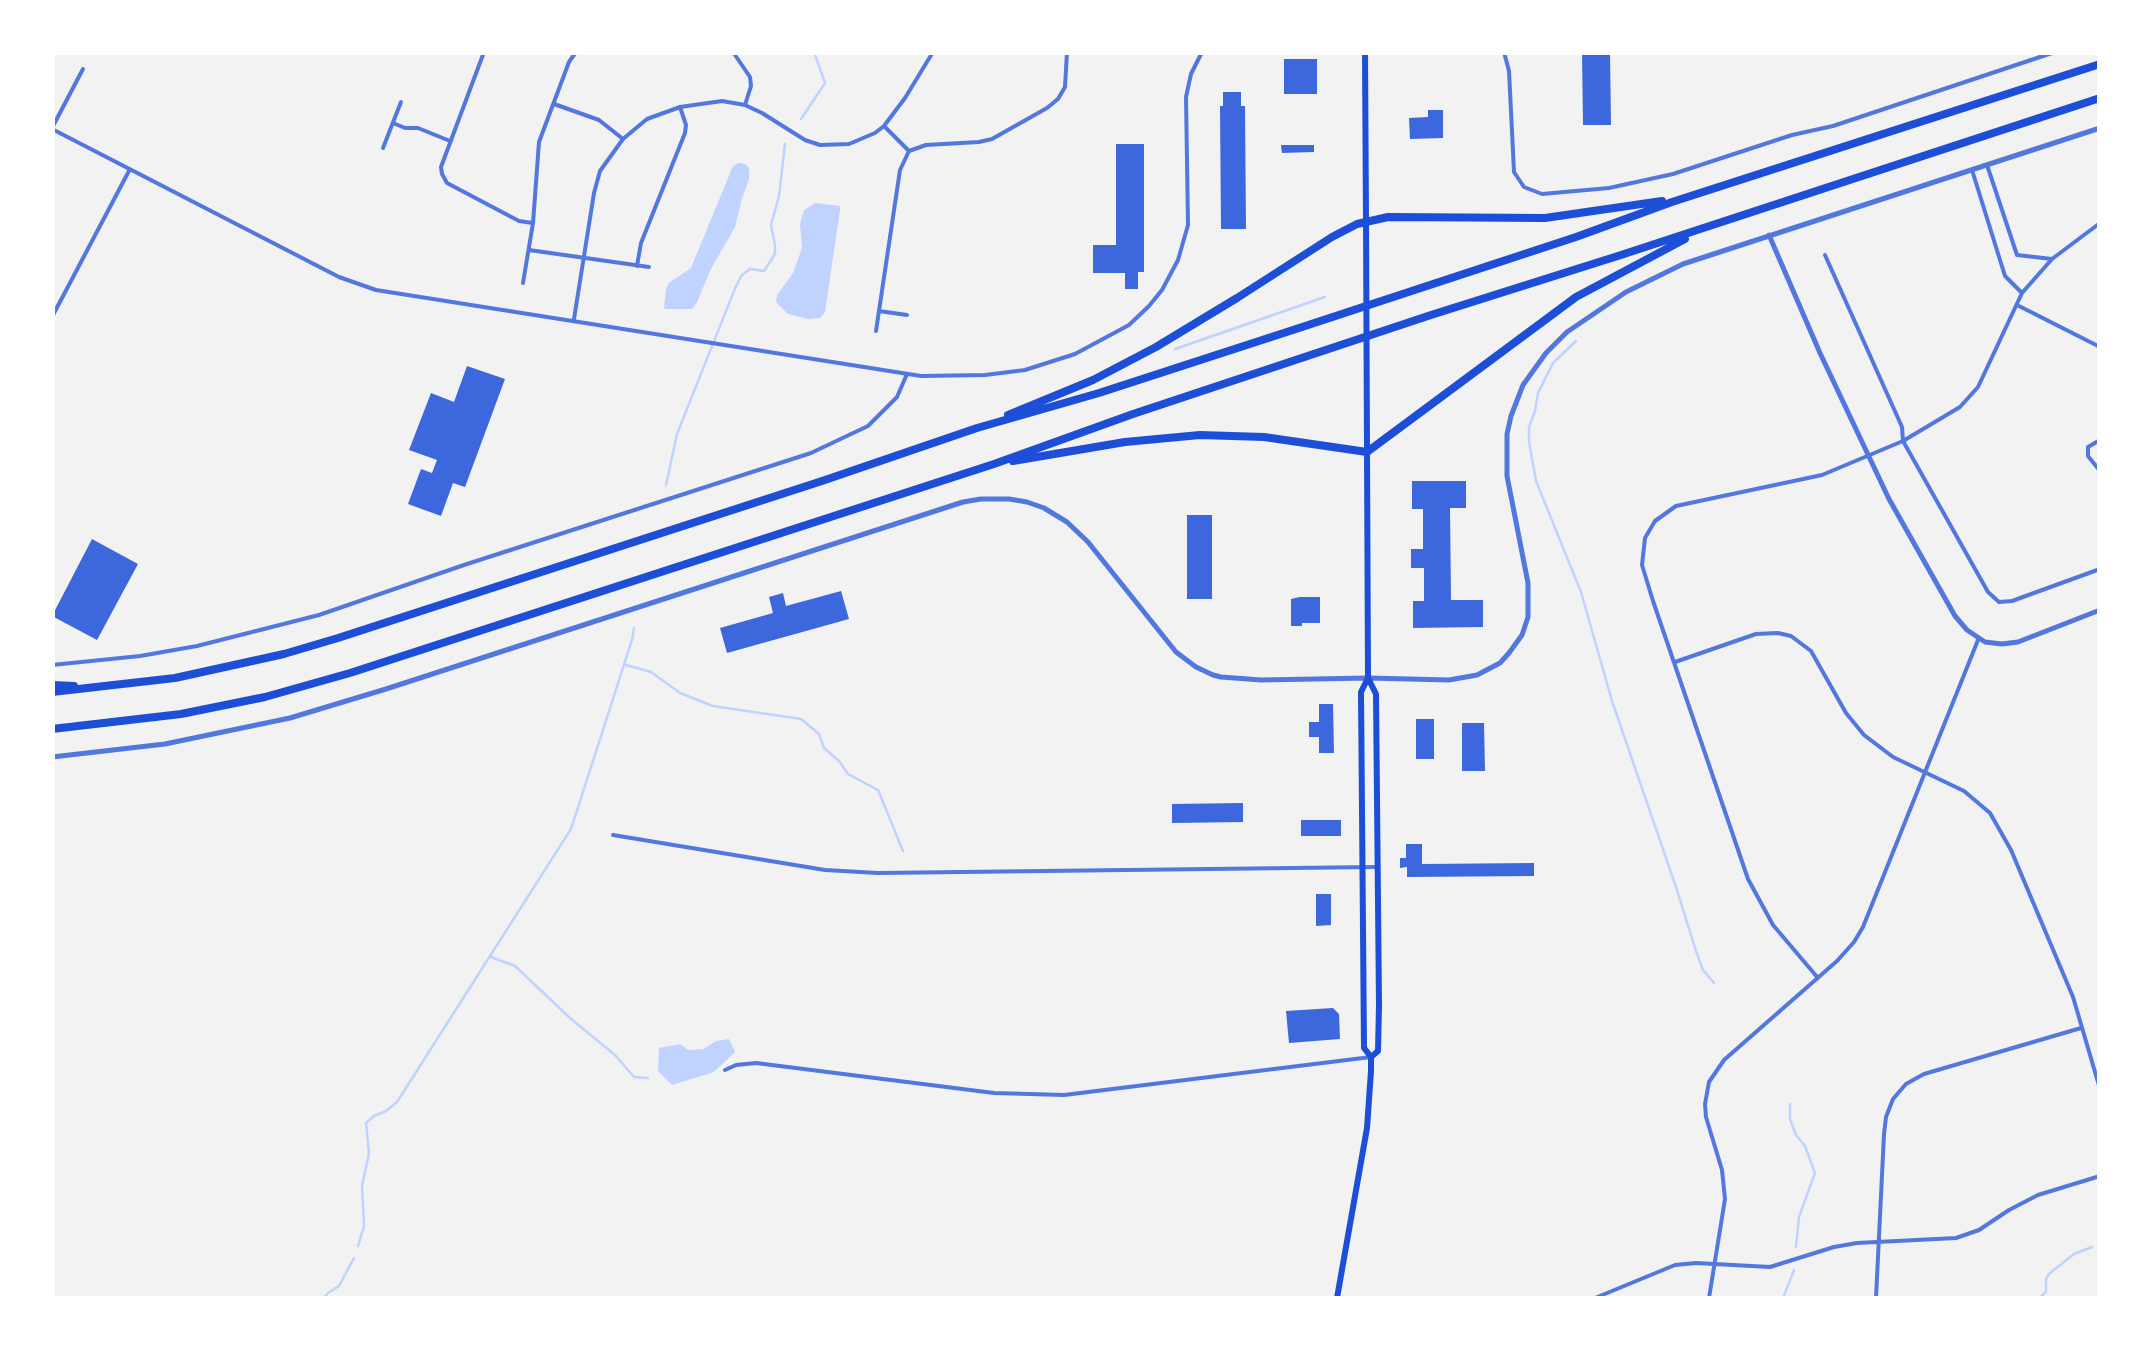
<!DOCTYPE html>
<html>
<head>
<meta charset="utf-8">
<style>
	body { margin:0 }
	#map { position:relative; width:2152px; height:1351px; overflow:hidden; background:#f2f2f2; font-family:Rubik,sans-serif }
	canvas { display:block }
	.frame { position:absolute; inset:0; border:55px solid #fff; pointer-events:none }
</style>
</head>
<body>
<div id="map">
<canvas width="2152" height="1351"></canvas>
<div class="frame"></div>
</div>
<script>
const g = document.querySelector('canvas').getContext('2d');
g.lineJoin = 'round';
function fill(path, color) { g.fillStyle = color; g.fill(path, 'evenodd'); }
const poly = rows => new Path2D(rows.map(r => 'M' + r).join(''));
function strokePath(path, color, width, dash) { g.strokeStyle = color; g.lineWidth = width; g.lineCap = dash ? 'butt' : 'round'; g.setLineDash(dash || []); g.stroke(path); }
const water = poly([
	[738,163,745,164,749,168,749,179,742,198,735,227,711,269,697,302,692,309,664,309,666,289,669,283,691,268,733,166],
	[815,203,840,206,840,210,825,312,820,318,808,319,788,314,776,302,777,295,793,273,802,248,800,224,804,210],
	[729,1039,735,1052,714,1072,672,1085,658,1071,659,1048,680,1044,688,1050,704,1049,716,1041]
]);
const stream = poly([
	[801,119,825,83,814,52],
	[1576,341,1553,363,1538,393,1535,411,1529,427,1529,442,1536,481,1581,592,1612,701,1676,887,1696,951,1703,970,1714,983],
	[1175,349,1325,297],
	[666,485,677,434,736,286,742,275,750,269,764,271,775,254,775,245,771,225,779,196,785,144],
	[626,665,651,672,680,693,713,706,801,719,819,734,824,748,839,761,848,774,878,790,903,851],
	[491,957,515,966,570,1018,615,1055,634,1077,648,1078],
	[1790,1104,1790,1119,1796,1135,1805,1146,1815,1173,1799,1217,1796,1247],
	[358,1246,364,1226,362,1186,369,1153,366,1123,374,1116,386,1111,397,1102,571,829,632,640,634,628],
	[324,1298,328,1293,339,1286,354,1258],
	[1783,1298,1794,1270],
	[2039,1298,2046,1292,2046,1279,2049,1274,2074,1254,2092,1247]
]);
const building = poly([
	[1582,52,1610,52,1611,125,1583,125],
	[1284,59,1317,59,1317,94,1284,94],
	[1223,92,1241,92,1241,106,1245,106,1246,229,1221,229,1220,106,1223,106],
	[1428,110,1443,110,1443,138,1410,139,1409,118,1428,117],
	[1116,144,1144,144,1144,272,1138,272,1138,289,1125,289,1125,273,1093,273,1093,245,1116,245],
	[1281,145,1314,145,1314,152,1282,153],
	[467,366,505,379,465,487,453,483,441,516,408,504,421,469,432,473,437,460,409,450,431,393,454,402],
	[1412,481,1466,481,1466,508,1450,508,1451,600,1483,600,1483,627,1413,628,1413,601,1424,601,1424,568,1411,568,1411,549,1423,549,1423,509,1412,509],
	[1187,515,1212,515,1212,599,1187,599],
	[92,539,138,564,97,640,52,616],
	[841,591,849,619,727,653,720,628,773,613,769,597,783,593,786,606],
	[1300,597,1320,597,1320,623,1302,623,1302,626,1291,626,1291,599],
	[1319,704,1333,704,1334,753,1319,753,1319,737,1309,737,1309,722,1319,722],
	[1416,719,1434,719,1434,759,1416,759],
	[1462,723,1484,723,1485,771,1462,771],
	[1243,803,1243,822,1172,823,1172,804],
	[1301,820,1341,820,1341,836,1301,836],
	[1406,844,1422,844,1422,864,1534,863,1534,876,1407,877,1407,867,1400,868,1400,858,1406,858],
	[1316,894,1331,894,1331,925,1316,926],
	[1333,1008,1339,1014,1340,1039,1289,1043,1286,1011]
]);
const minor = poly([
	[484,52,441,167,442,174,447,183,519,221,533,223],
	[733,52,750,77,751,86,745,105],
	[958,52,1022,52],
	[1504,52,1509,71,1514,172,1524,187,1542,194,1609,188,1673,174,1792,135,1833,126,2055,52],
	[554,104,599,120,623,139],
	[393,123,405,128,418,128,450,141],
	[884,126,909,151],
	[52,128,83,69],
	[52,129,339,277,376,290,921,376,985,375,1025,370,1075,354,1129,325,1149,306,1162,290,1178,260,1188,225,1186,97,1191,74,1202,52],
	[383,148,401,102],
	[1987,165,2017,255,2052,259],
	[1972,170,2005,276,2022,293],
	[529,250,649,267],
	[1825,255,1902,427,1903,441,1988,592,1999,602,2012,601,2100,569],
	[637,266,641,243,685,133,686,125,680,107],
	[523,283,533,223,539,142,569,62,576,52],
	[2017,305,2100,347],
	[879,311,907,315],
	[52,317,130,169],
	[574,319,594,193,600,171,623,139,647,119,680,107,722,101,745,105,762,113,805,140,820,145,849,144,875,133,884,126,905,98,933,52],
	[876,331,900,170,909,151,926,145,979,142,992,139,1047,108,1058,99,1065,87,1067,52],
	[2100,440,2088,447,2088,456,2100,471],
	[1675,662,1756,634,1778,633,1791,636,1811,651,1846,713,1864,735,1893,757,1964,791,1990,813,2011,850,2073,997,2100,1089],
	[52,665,140,656,197,646,319,615,464,565,811,453,868,426,897,397,907,374],
	[613,835,825,870,878,873,1375,867],
	[1818,978,1773,925,1748,879,1653,601,1642,565,1645,538,1655,521,1676,506,1822,475,1903,441,1960,407,1978,387,2022,293,2052,259,2100,223],
	[725,1070,736,1065,756,1063,994,1093,1064,1095,1371,1057],
	[1595,1298,1675,1265,1696,1263,1770,1267,1834,1247,1857,1243,1956,1238,1979,1230,2009,1210,2038,1195,2100,1176],
	[1709,1298,1725,1199,1722,1170,1706,1117,1705,1104,1709,1082,1724,1060,1837,961,1854,942,1863,927,1978,640],
	[1876,1298,1884,1134,1886,1117,1893,1099,1906,1084,1924,1074,2081,1028]
]);
const tertiary = poly([
	[1769,235,1820,353,1889,499,1955,616,1967,630,1985,642,2002,644,2018,642,2100,610],
	[52,757,165,744,290,718,386,689,963,502,981,499,1009,499,1027,502,1044,508,1067,522,1088,542,1176,652,1196,667,1213,675,1221,677,1261,680,1368,678,1449,680,1477,675,1500,663,1509,653,1522,635,1528,617,1528,583,1507,476,1507,434,1511,416,1523,385,1546,353,1567,332,1626,292,1683,264,2100,128]
]);
const secondary = poly([
	[1365,52,1366,221]
]);
const primary = poly([
	[1366,221,1368,678,1376,694,1379,1005,1378,1051,1371,1057],
	[1337,1298,1367,1128,1371,1071,1371,1057,1364,1048,1361,692,1368,678]
]);
const motorway = poly([
	[1008,415,1093,380,1156,347,1237,298,1332,237,1357,224,1388,217,1545,218,1662,201],
	[1013,461,1125,442,1200,435,1264,437,1367,452,1576,297,1685,239],
	[52,685,74,686],
	[52,692,175,678,284,654,338,638,822,481,977,428,1099,393,1296,329,1576,237,1672,202,2100,64],
	[52,729,181,714,265,697,350,673,994,464,1133,414,1431,315,1621,255,2100,98]
]);
fill(water, '#bfd3fe');
strokePath(stream, '#bfd3fe', 2.5);
fill(building, '#3d67dc');
strokePath(minor, '#5277de', 4);
strokePath(tertiary, '#5277de', 5);
strokePath(secondary, '#1d4ed8', 6);
strokePath(primary, '#1d4ed8', 6);
strokePath(motorway, '#1d4ed8', 8);
</script>
</body>
</html>
